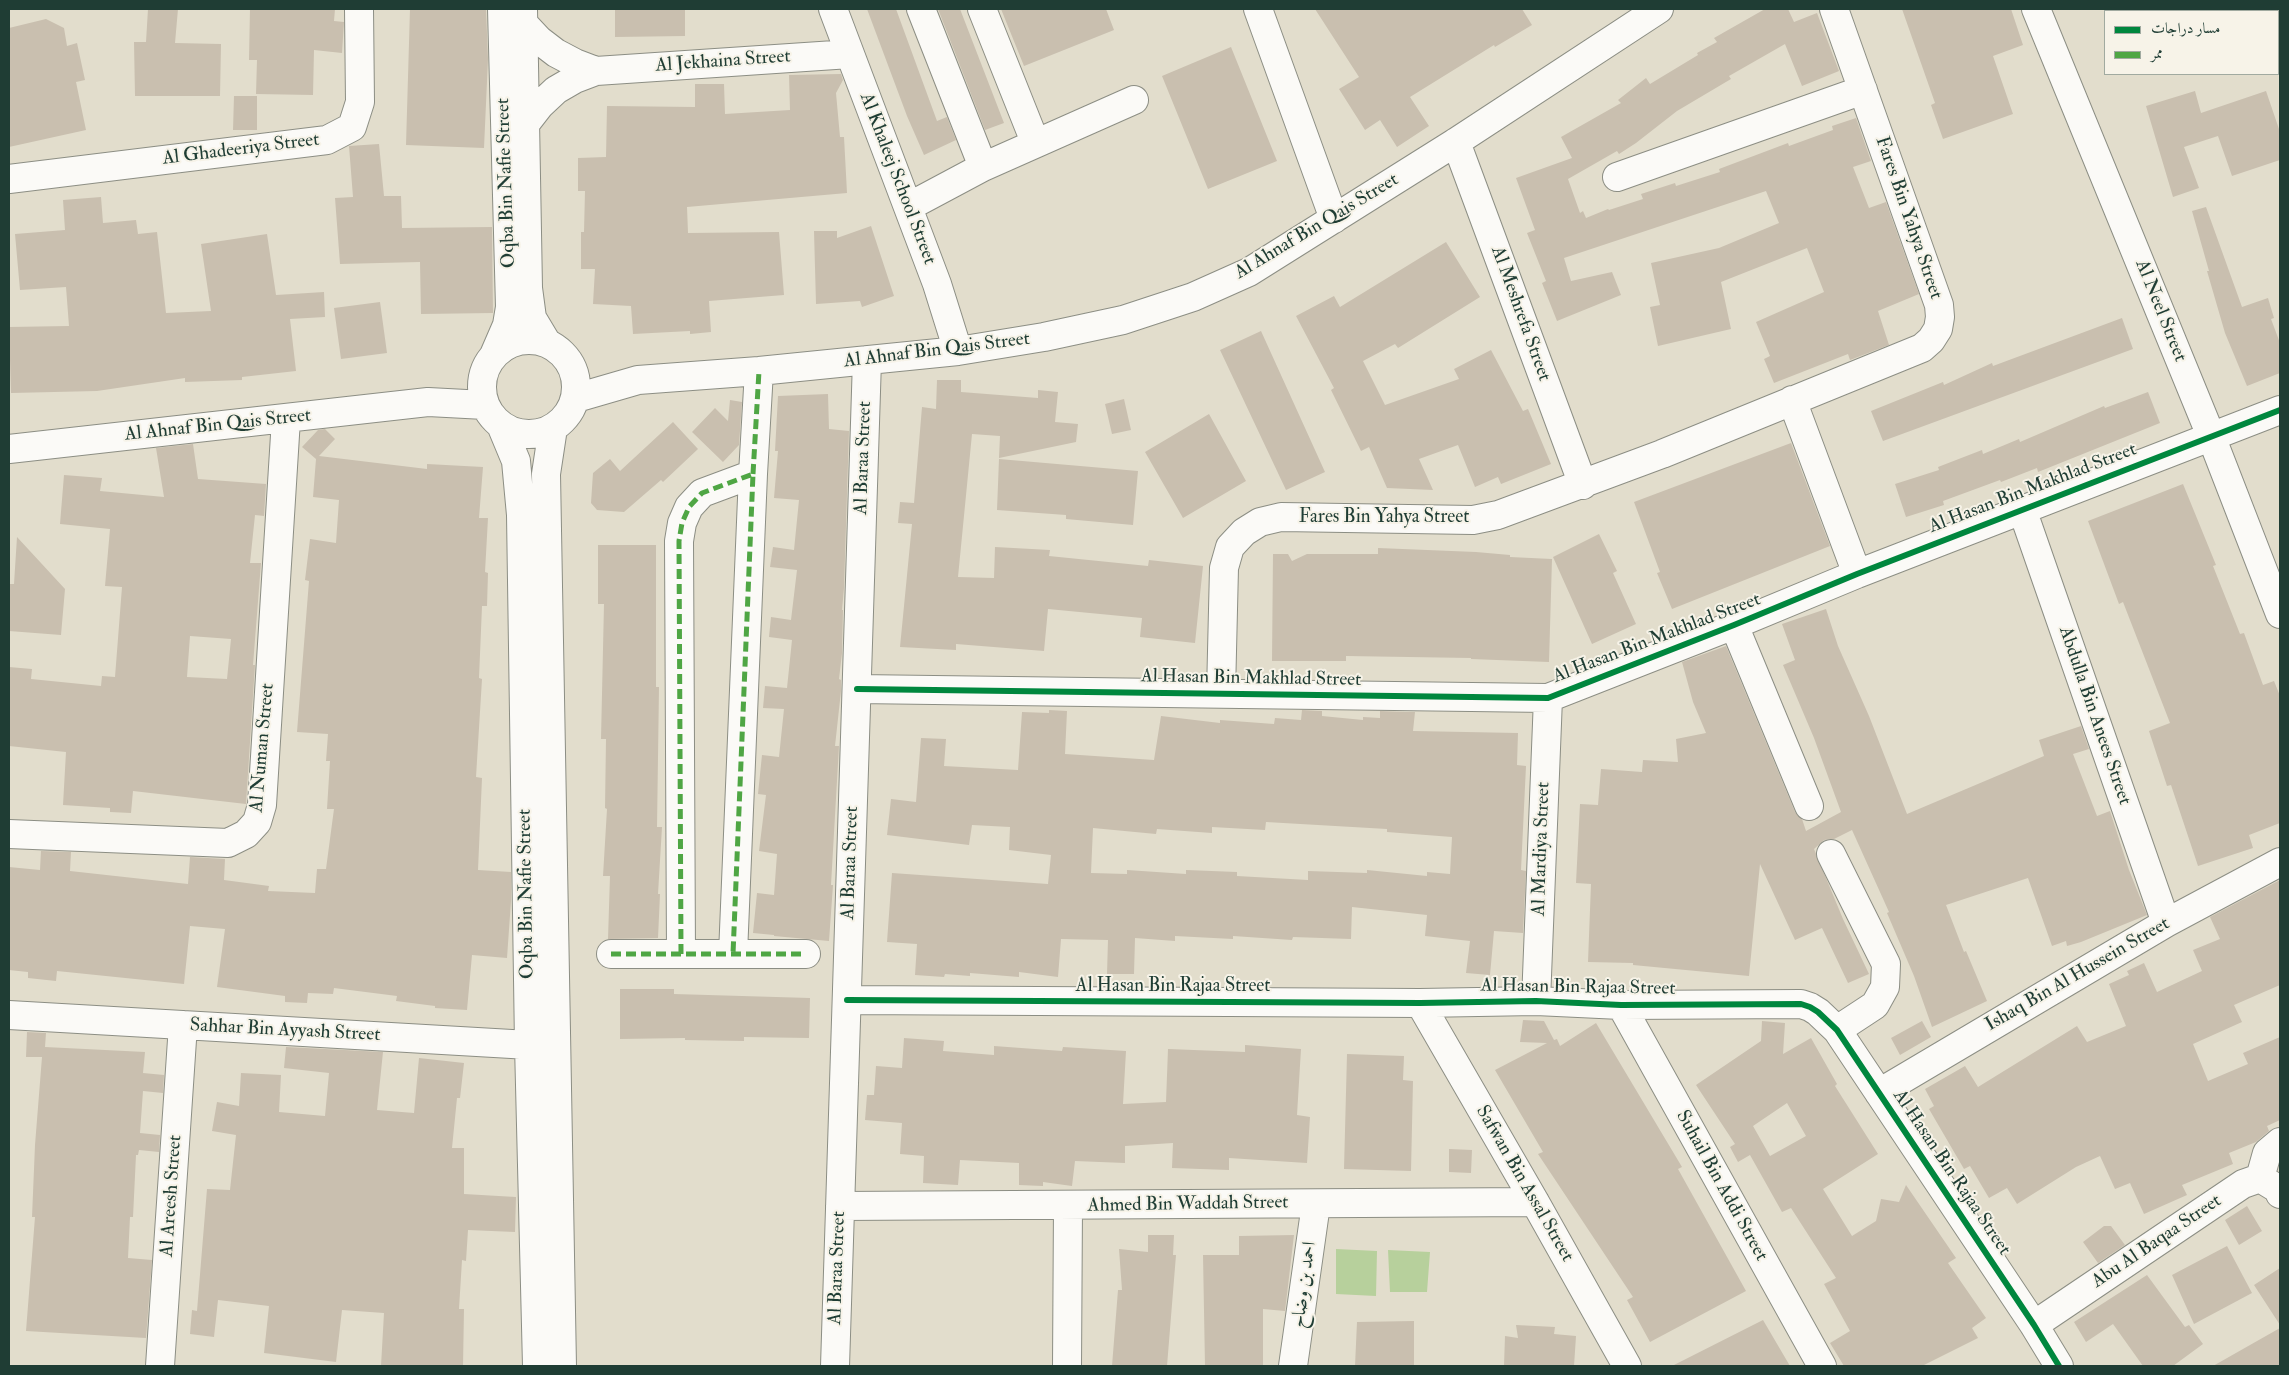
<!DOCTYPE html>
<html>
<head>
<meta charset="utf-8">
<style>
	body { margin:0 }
	#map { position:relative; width:2289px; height:1375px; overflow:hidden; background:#e2ddcc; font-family:"IM FELL Double Pica",Amiri,serif }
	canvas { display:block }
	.frame { position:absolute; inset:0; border:10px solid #1f3d34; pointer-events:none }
	.legend { position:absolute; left:2104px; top:10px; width:175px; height:65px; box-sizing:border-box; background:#f7f3e8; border:1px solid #a1aaa0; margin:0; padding:6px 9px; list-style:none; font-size:15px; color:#1f3d34 }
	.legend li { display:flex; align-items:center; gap:10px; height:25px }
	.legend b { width:25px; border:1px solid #a1aaa0 }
</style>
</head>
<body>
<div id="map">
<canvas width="2289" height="1375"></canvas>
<div class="frame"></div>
<ul class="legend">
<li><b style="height:6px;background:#00873e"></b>مسار دراجات</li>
<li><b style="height:6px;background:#4fa644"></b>ممر</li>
</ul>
</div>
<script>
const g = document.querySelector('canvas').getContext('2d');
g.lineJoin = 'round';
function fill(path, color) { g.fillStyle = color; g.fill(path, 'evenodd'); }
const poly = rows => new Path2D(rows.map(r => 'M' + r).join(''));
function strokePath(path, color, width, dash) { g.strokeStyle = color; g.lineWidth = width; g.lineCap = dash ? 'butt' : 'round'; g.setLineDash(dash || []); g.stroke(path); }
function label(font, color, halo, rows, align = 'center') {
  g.font = font + ' "IM FELL Double Pica",Amiri,serif'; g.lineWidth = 4; g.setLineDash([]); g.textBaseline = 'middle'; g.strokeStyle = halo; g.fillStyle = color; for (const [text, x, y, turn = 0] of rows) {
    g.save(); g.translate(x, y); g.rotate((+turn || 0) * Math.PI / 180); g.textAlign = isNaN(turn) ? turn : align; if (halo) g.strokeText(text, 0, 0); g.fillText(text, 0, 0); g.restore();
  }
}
const green = poly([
	[1336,1249,1377,1251,1376,1296,1336,1294],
	[1388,1250,1430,1252,1427,1292,1390,1292]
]);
const building = poly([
	[148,9,178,9,175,43,221,44,220,96,135,96,134,42,146,42],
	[250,9,335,9,334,21,344,22,342,53,314,50,313,95,256,94,257,60,249,60],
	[410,9,486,9,488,59,484,148,406,145],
	[615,9,685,9,685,36,615,37],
	[867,9,896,9,937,121,947,117,956,140,924,155,907,116],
	[938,9,960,9,1004,123,985,130],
	[1001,9,1106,9,1114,30,1024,66],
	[1315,9,1522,9,1532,25,1495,47,1494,45,1410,97,1429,126,1397,147,1380,120,1365,130,1339,89,1359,77],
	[1765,9,1788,9,1794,22,1817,13,1839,71,1802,86,1785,44,1729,76,1731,79,1677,111,1636,143,1619,154,1617,151,1568,179,1580,213,1583,211,1586,218,1608,209,1609,210,1643,199,1641,194,1675,183,1676,186,1720,172,1719,169,1788,143,1789,146,1833,130,1832,126,1856,118,1871,161,1853,167,1869,208,1886,202,1919,294,1878,311,1889,345,1850,360,1848,354,1774,383,1764,359,1770,356,1756,322,1824,292,1807,248,1721,282,1731,329,1658,346,1650,307,1660,305,1651,263,1719,248,1779,223,1766,191,1564,258,1571,281,1612,272,1621,295,1557,321,1542,283,1546,281,1527,233,1535,230,1516,178,1572,158,1561,137,1621,103,1618,100,1646,78,1650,84,1698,55,1697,53,1717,42,1714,38],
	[1902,9,2011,9,2023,45,1993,56,2013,114,1943,139,1931,105,1935,103],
	[46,19,64,28,67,46,77,43,85,80,76,82,86,130,9,147,9,28],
	[1231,47,1277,161,1208,189,1162,76],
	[841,74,843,80,836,93,840,137,844,137,847,193,687,207,688,233,779,232,784,295,709,301,711,332,690,334,690,331,633,334,631,306,593,304,595,269,581,269,581,232,584,232,585,191,578,191,578,158,606,157,607,106,695,107,695,84,724,84,725,114,790,110,789,75],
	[2195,91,2201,113,2266,91,2280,132,2280,160,2232,176,2218,136,2184,147,2199,188,2173,197,2146,106],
	[234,96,257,96,257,130,233,130],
	[379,144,384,196,401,196,402,228,492,227,493,313,421,314,420,262,340,264,335,198,353,197,349,146],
	[101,197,103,223,136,220,138,234,157,232,166,313,211,311,201,244,267,234,276,295,324,292,325,317,290,319,296,371,242,377,242,380,185,382,185,378,97,391,11,393,9,327,69,326,66,287,20,290,15,234,65,230,63,200],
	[2206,207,2242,307,2268,298,2274,318,2271,319,2280,343,2280,373,2247,386,2225,333,2207,271,2209,271,2192,211],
	[871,226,894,296,862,307,860,301,816,304,814,231,837,231,837,238],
	[1446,242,1480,297,1398,348,1395,344,1363,361,1385,405,1459,379,1454,369,1491,350,1523,411,1528,409,1551,464,1501,484,1498,477,1475,487,1458,445,1419,459,1433,490,1387,488,1369,447,1361,451,1331,390,1334,388,1296,316,1334,296,1340,307],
	[380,302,387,353,341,359,334,308],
	[2122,318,2133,349,1883,441,1871,411,1943,382,1944,385,1992,363,1993,366],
	[1261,331,1325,472,1286,490,1220,350],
	[937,380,961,380,961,392,1038,398,1038,390,1058,392,1055,422,1078,424,1076,442,999,458,1000,436,972,434,958,577,994,578,995,547,1050,550,1049,556,1148,566,1149,560,1203,566,1195,643,1140,637,1142,618,1048,609,1044,651,956,644,956,650,900,647,912,524,898,523,900,502,914,503,922,407,936,409],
	[2148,392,2160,423,2038,472,2037,468,2001,482,2000,480,1943,501,1944,505,1906,517,1895,484,1939,470,1938,467,1982,450,1983,454,2019,439,2020,442,2104,406,2105,408],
	[828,394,829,429,849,431,844,588,842,610,843,610,842,653,839,679,841,680,841,691,835,746,839,746,831,885,833,885,829,941,774,936,774,935,753,933,757,893,774,895,777,854,759,851,766,795,758,794,762,755,779,757,784,709,763,708,765,686,787,688,792,640,769,637,771,617,791,620,797,570,770,567,773,547,794,550,799,500,774,498,778,451,775,451,778,396],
	[1124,399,1131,430,1112,434,1105,404],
	[730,400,742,402,739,445,723,462,692,432,715,408,728,421],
	[1209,414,1246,481,1183,518,1145,452],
	[673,422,698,449,663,482,661,480,624,512,597,510,591,503,593,473,610,459,620,471],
	[325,429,335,439,319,456,427,469,427,464,483,467,479,518,488,518,485,572,488,573,487,606,482,606,479,678,482,679,476,777,482,778,478,870,511,872,511,901,507,958,472,955,467,1010,435,1008,435,1006,396,1001,397,996,334,988,333,994,308,993,307,1003,285,1002,285,996,217,987,225,929,190,926,184,984,57,971,56,981,28,978,28,972,9,970,9,867,40,870,41,851,71,852,70,871,188,884,190,857,225,859,224,880,269,886,268,891,315,893,317,869,326,869,334,809,327,809,330,761,326,761,328,734,297,732,309,581,305,580,310,539,336,543,339,500,313,497,316,459,302,447,318,430],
	[1791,443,1830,546,1672,609,1657,573,1660,572,1634,502],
	[193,444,198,479,266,484,264,516,255,515,250,563,261,563,253,665,255,665,246,804,133,791,131,813,110,812,110,808,63,805,66,752,9,746,9,667,32,669,31,679,101,686,102,676,115,677,122,587,105,586,110,529,60,524,64,475,102,478,100,491,164,497,156,448],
	[190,636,231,639,227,679,187,677],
	[999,459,1138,471,1133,525,1066,519,1066,515,997,510],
	[2183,484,2216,565,2213,566,2240,634,2244,633,2263,685,2274,681,2280,696,2280,823,2249,835,2253,848,2198,866,2171,785,2167,786,2149,731,2170,723,2123,602,2119,604,2088,521],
	[1599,534,1617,571,1613,573,1636,624,1592,644,1553,557],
	[17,537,65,589,61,635,9,631,9,584,14,584],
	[598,545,656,545,656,687,659,687,657,827,662,827,658,894,660,894,658,938,608,939,610,876,603,876,607,809,605,808,606,739,601,739,604,604,598,604],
	[1378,548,1476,552,1510,555,1510,557,1552,559,1549,662,1471,659,1471,658,1346,656,1346,661,1272,661,1273,554,1288,554,1292,561,1307,554,1378,554],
	[1826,609,1838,646,1869,716,1907,814,2044,756,2039,740,2081,726,2089,749,2073,754,2097,816,2110,811,2129,870,2147,915,2081,942,2067,946,2066,941,2052,946,2028,878,1946,905,1964,952,1966,951,1987,1001,1932,1027,1914,976,1887,913,1889,912,1852,830,1834,839,1824,840,1814,849,1843,919,1869,974,1848,983,1822,928,1795,940,1760,864,1749,976,1633,965,1633,963,1588,962,1591,884,1576,883,1580,804,1598,805,1601,769,1642,772,1643,760,1678,762,1676,739,1706,733,1693,702,1682,662,1726,646,1795,812,1802,819,1806,831,1841,812,1814,738,1783,665,1795,660,1782,624],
	[1049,710,1067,711,1065,754,1154,760,1161,716,1220,723,1220,720,1274,724,1275,718,1301,720,1302,710,1322,711,1322,716,1363,720,1363,717,1380,718,1380,711,1406,712,1415,712,1413,731,1518,733,1517,765,1526,766,1521,870,1526,871,1523,933,1494,931,1490,975,1466,973,1470,941,1425,936,1427,915,1352,907,1351,939,1293,937,1292,940,1233,936,1233,939,1175,936,1175,941,1135,938,1134,974,1107,974,1108,940,1061,939,1058,977,1019,972,1019,977,970,973,970,976,945,974,944,977,915,975,917,944,887,942,892,873,1048,884,1051,855,1009,850,1010,827,972,825,969,845,887,835,891,799,916,802,921,738,946,739,944,766,1018,770,1022,712,1049,713],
	[1266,822,1387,829,1387,832,1452,837,1450,874,1427,872,1427,876,1367,870,1367,873,1308,871,1308,880,1237,876,1237,872,1186,870,1186,874,1127,870,1127,874,1091,873,1093,828,1156,834,1157,829,1212,833,1212,827,1265,830],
	[2280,880,2280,985,2234,1005,2242,1022,2193,1044,2208,1081,2248,1064,2243,1053,2280,1037,2280,1120,2267,1126,2269,1131,2256,1142,2229,1153,2233,1164,2182,1185,2187,1195,2144,1214,2130,1183,2115,1189,2100,1156,2076,1167,2017,1204,2007,1188,1989,1198,1970,1166,1964,1169,1929,1109,1934,1106,1925,1089,1965,1066,1978,1087,2077,1026,2087,1042,2126,1026,2109,984,2129,975,2127,971,2144,963,2157,992,2202,971,2193,950,2220,939,2210,917],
	[620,989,674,989,674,994,810,998,809,1038,744,1037,744,1041,685,1040,685,1038,620,1039],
	[1523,1020,1544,1021,1554,1040,1557,1039,1560,1046,1596,1023,1682,1167,1678,1169,1746,1291,1650,1342,1627,1300,1633,1297,1538,1154,1543,1152,1495,1070,1547,1043,1520,1042],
	[1762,1021,1785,1023,1783,1054,1811,1038,1837,1084,1835,1086,1878,1154,1823,1189,1852,1236,1876,1221,1881,1199,1899,1202,1906,1185,1956,1258,1948,1263,1986,1318,1972,1328,1978,1338,1922,1366,1844,1366,1830,1343,1850,1331,1824,1284,1836,1278,1791,1208,1782,1212,1750,1155,1738,1162,1730,1147,1735,1144,1696,1085,1761,1041],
	[1787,1103,1806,1136,1770,1156,1753,1126],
	[1922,1021,1931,1037,1900,1055,1891,1038],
	[27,1032,46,1033,45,1047,145,1052,143,1073,164,1075,163,1093,143,1091,140,1133,160,1135,159,1152,139,1150,138,1155,136,1155,133,1217,130,1217,128,1258,152,1260,146,1338,26,1331,35,1217,32,1217,35,1145,42,1057,26,1057],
	[904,1038,944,1041,943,1051,994,1055,994,1046,1062,1051,1063,1047,1126,1051,1123,1104,1166,1102,1168,1049,1245,1052,1245,1045,1301,1049,1297,1115,1310,1117,1307,1163,1229,1158,1229,1170,1172,1168,1173,1143,1125,1146,1125,1163,1075,1161,1072,1186,1043,1182,1043,1186,1019,1185,1019,1163,960,1160,958,1185,923,1183,924,1156,900,1154,902,1123,865,1120,867,1095,874,1095,876,1066,902,1068],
	[286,1047,383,1052,377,1110,414,1113,419,1058,464,1063,460,1098,457,1098,452,1148,464,1148,464,1194,516,1197,515,1232,468,1230,466,1261,462,1260,459,1309,464,1309,463,1366,381,1366,384,1313,342,1310,336,1362,264,1353,269,1306,218,1300,214,1337,190,1334,192,1310,197,1311,207,1189,230,1190,236,1135,212,1131,217,1102,239,1106,241,1073,281,1075,279,1112,325,1116,329,1073,284,1068],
	[1347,1054,1404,1056,1403,1080,1413,1081,1411,1171,1344,1169],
	[1449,1149,1472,1150,1471,1173,1449,1172],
	[2247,1206,2262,1231,2239,1245,2225,1220],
	[2104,1226,2111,1226,2125,1245,2098,1263,2083,1242],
	[1148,1235,1174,1235,1173,1255,1176,1255,1167,1366,1112,1366,1118,1290,1122,1290,1119,1249,1148,1252],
	[1294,1235,1285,1311,1263,1309,1263,1366,1205,1366,1203,1255,1239,1255,1239,1236],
	[2227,1246,2252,1293,2194,1324,2172,1275],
	[2280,1268,2280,1325,2254,1285],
	[2147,1275,2185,1327,2189,1325,2203,1344,2173,1366,2143,1366,2113,1324,2086,1342,2074,1322],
	[1763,1320,1790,1366,1672,1366],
	[1414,1321,1414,1366,1355,1366,1357,1322],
	[1516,1325,1555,1327,1554,1334,1576,1336,1574,1366,1504,1366,1505,1336,1518,1338],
	[2280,1328,2280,1366,2213,1366]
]);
const minor = poly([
	[523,9,528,288,532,318,547,343],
	[833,9,937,284,958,351],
	[921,9,983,167],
	[982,9,1035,142],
	[1258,9,1334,219],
	[2036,9,2211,436,2280,614],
	[524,24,539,40,556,53,575,63,596,71],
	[526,123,540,105,556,90,575,79,596,71,850,54],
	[1456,142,1583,485],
	[1617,177,1863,90],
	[9,179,327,140,352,127,360,102,359,9],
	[908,207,983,167,1134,100],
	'482 387a47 47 0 1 1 94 0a47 47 0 1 1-94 0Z',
	[494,355,507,325,510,307,502,9],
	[576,398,638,380,759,371,958,351,1044,337,1123,320,1193,297,1249,272,1456,142,1659,9],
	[1792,400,1857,574],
	[501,425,516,461,521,515,529,1045,537,1366],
	[553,428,546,474,562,1366],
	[9,449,428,402,485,405],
	[753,474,759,371],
	[2022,509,2166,923],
	[1734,625,1809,806],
	[857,689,1548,698,1734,625,1857,574,2280,410],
	[1221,693,1224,568,1230,547,1244,532,1260,522,1281,517,1473,520,1498,515,1662,454,1922,348,1931,340,1938,329,1940,317,1939,305,1834,9],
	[9,834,228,843,246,834,257,822,262,805,286,419],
	[1831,854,1886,964,1885,987,1875,1005,1837,1030],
	[611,954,806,954],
	[681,954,679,541,682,523,689,507,702,493,753,474,733,954],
	[847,1000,1420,1003,1536,1001,1621,1005,1801,1004,1810,1007,1818,1012,1837,1030,2034,1325,2059,1366],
	[1536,1001,1548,698],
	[1420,1003,1535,1202,1627,1366],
	[1621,1005,1822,1366],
	[9,1015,529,1045,546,1049],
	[1879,1093,2166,923,2280,862],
	[2260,1178,2267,1153,2280,1142],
	[840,1206,1535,1202],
	[2034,1325,2243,1184,2260,1178,2278,1189,2280,1194],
	[160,1366,183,1025],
	[835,1366,867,360],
	[1067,1366,1068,1206],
	[1293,1366,1316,1204]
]);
const quiet = poly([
	[753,474,759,371],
	[611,954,806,954],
	[681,954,679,541,682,523,689,507,702,493,753,474,733,954]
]);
const cycleway = poly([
	[857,689,1548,698,1734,625,1857,574,2280,410],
	[847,1000,1420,1003,1536,1001,1621,1005,1801,1004,1810,1007,1818,1012,1837,1030,2034,1325,2059,1366]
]);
const streetNames = [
	["Al Jekhaina Street",723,62,-4],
	["Al Ghadeeriya Street",241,150,-7],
	["Al Khaleej School Street",897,179,69],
	["Oqba Bin Nafie Street",507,183,-92],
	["Fares Bin Yahya Street",1908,218,71],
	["Al Ahnaf Bin Qais Street",1317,227,-31],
	["Al Neel Street",2160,311,68],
	["Al Meshrefa Street",1520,314,70],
	["Al Ahnaf Bin Qais Street",937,351,-7],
	["Al Ahnaf Bin Qais Street",218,426,-6],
	["Al Baraa Street",864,458,-88],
	["Al Hasan Bin Makhlad Street",2033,489,-21],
	["Fares Bin Yahya Street",1384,518],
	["Al Hasan Bin Makhlad Street",1657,639,-21],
	["Al Hasan Bin Makhlad Street",1251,679,1],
	["Abdulla Bin Anees Street",2094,716,71],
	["Al Numan Street",263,748,-85],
	["Al Mardiya Street",1542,849,-88],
	["Al Baraa Street",851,863,-88],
	["Oqba Bin Nafie Street",527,894,-91],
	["Ishaq Bin Al Hussein Street",2078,975,-30],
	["Al Hasan Bin Rajaa Street",1173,987],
	["Al Hasan Bin Rajaa Street",1578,988,1],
	["Sahhar Bin Ayyash Street",285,1031,3],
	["Al Hasan Bin Rajaa Street",1951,1173,56],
	["Safwan Bin Assal Street",1524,1184,60],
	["Suhail Bin Addi Street",1721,1186,61],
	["Al Areesh Street",172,1196,-86],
	["Ahmed Bin Waddah Street",1188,1205,-1],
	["Abu Al Baqaa Street",2157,1242,-34],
	["Al Baraa Street",838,1268,-88],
	["احمد بن وضاح",1305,1285,-82]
];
fill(green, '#b7d09c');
fill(building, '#c9bfaf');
strokePath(minor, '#8c8e84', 30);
strokePath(minor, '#fbfaf7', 28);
strokePath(quiet, '#4fa644', 5, [10, 5]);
strokePath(cycleway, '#00873e', 6);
label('19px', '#1f3d34', '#f7f3e8', streetNames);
</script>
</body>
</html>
